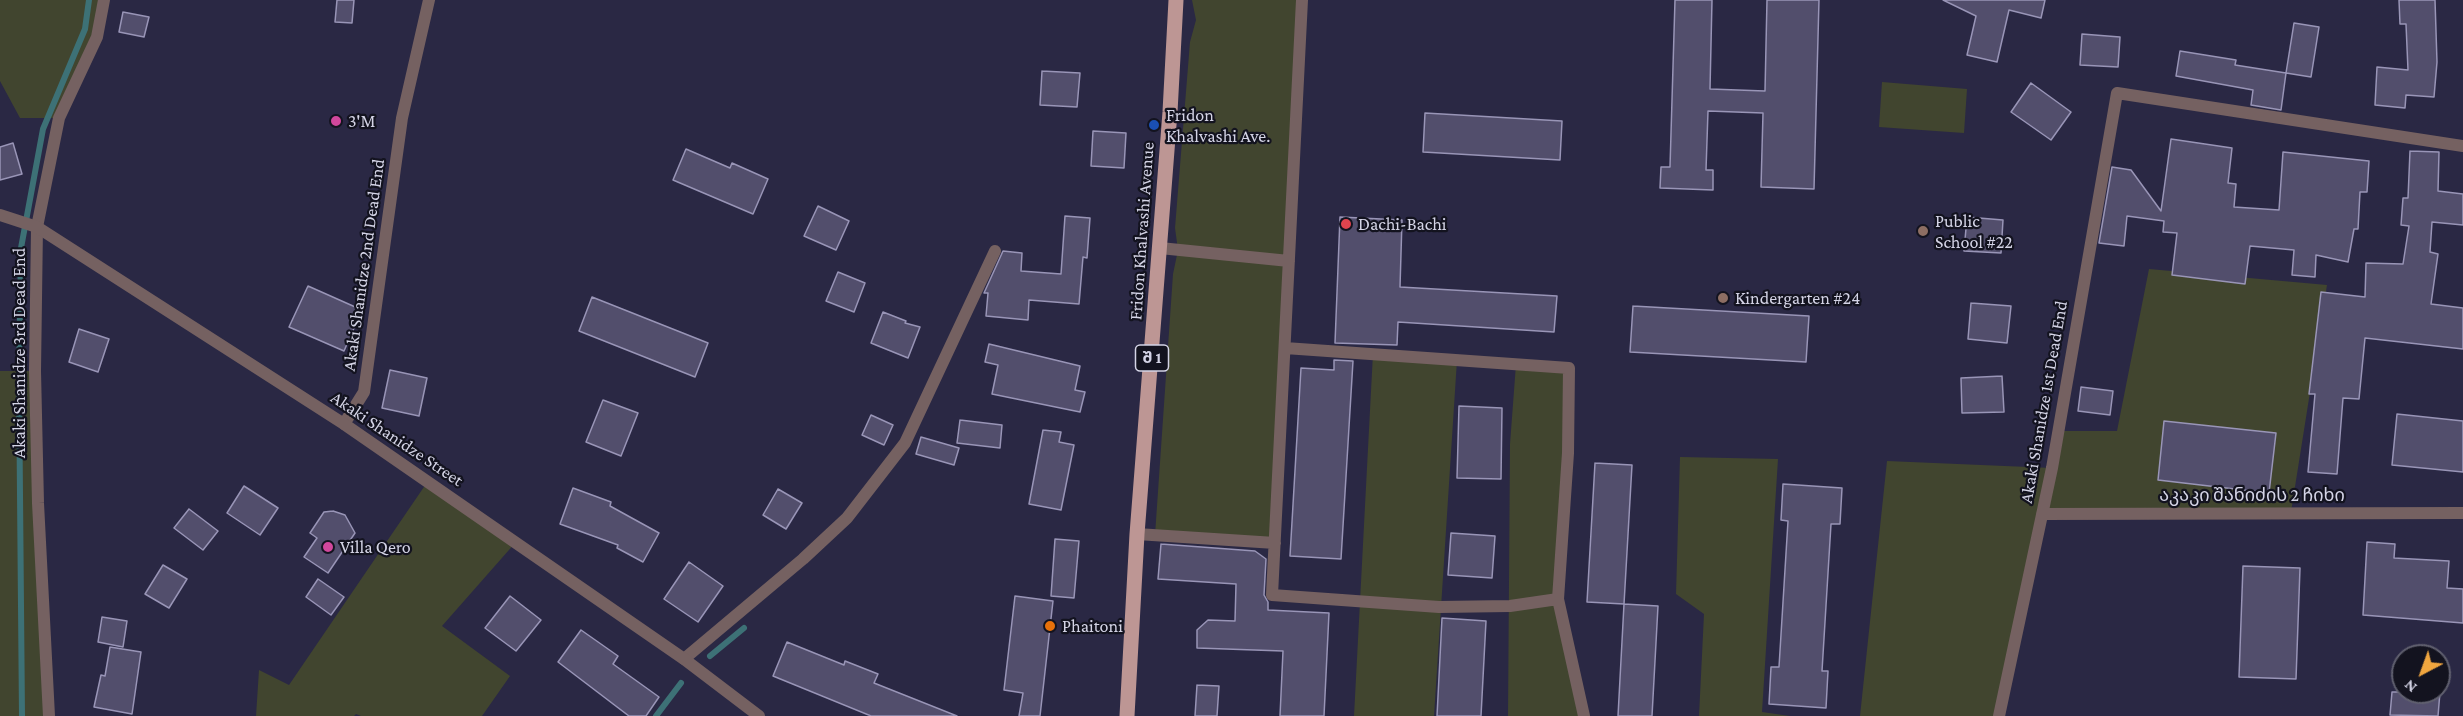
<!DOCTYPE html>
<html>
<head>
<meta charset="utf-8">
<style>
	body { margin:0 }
	#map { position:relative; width:2463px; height:716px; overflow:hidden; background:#2a2844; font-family:"Crimson Pro",serif }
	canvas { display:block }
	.north { position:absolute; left:2391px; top:644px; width:60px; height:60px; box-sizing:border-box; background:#13131f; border:2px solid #60606f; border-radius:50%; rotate:221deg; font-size:16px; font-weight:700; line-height:24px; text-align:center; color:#d4d4e6 }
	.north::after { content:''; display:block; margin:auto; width:21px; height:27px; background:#f0a63f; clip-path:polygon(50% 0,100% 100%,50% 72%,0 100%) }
</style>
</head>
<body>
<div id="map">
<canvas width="2463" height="716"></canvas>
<div class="north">N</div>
</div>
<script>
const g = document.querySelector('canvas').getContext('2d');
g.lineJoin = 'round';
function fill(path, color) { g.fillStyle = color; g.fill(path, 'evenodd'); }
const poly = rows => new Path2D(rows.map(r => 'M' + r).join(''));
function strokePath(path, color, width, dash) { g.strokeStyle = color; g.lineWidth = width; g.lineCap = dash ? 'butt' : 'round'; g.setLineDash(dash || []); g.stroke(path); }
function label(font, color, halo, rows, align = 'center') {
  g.font = font + ' "Crimson Pro","Noto Sans Georgian",serif'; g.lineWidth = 4.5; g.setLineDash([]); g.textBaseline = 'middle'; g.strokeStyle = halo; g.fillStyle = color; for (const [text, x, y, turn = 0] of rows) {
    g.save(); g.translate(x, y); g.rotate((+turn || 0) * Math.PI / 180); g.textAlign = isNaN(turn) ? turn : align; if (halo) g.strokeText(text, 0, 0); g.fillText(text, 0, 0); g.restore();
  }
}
const green = poly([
	[0,0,104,0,97,37,59,118,20,118,0,81],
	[1192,0,1302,0,1275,543,1155,535,1173,274,1178,250,1175,228,1190,42,1196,20],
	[1882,82,1967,89,1964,133,1879,127],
	[2149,269,2327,285,2291,512,2042,514,1999,716,1860,716,1887,461,2052,468,2058,431,2117,431],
	[1373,353,1457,360,1434,716,1354,716],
	[1516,364,1569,368,1558,599,1584,716,1508,716,1510,444],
	[0,371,35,371,49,716,0,716],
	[1680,457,1778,459,1762,712,1790,716,1699,716,1704,614,1676,594],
	[428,481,516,542,442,626,510,676,482,716,361,716,356,714,354,716,256,716,259,670,289,685]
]);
const stream = poly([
	[710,656,744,628],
	[22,716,19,383,21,248,43,129,85,29,89,0],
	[656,716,681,683]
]);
const building = poly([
	[337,0,354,0,352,23,335,22,337,0],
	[1675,0,1712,0,1710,89,1765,91,1767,0,1819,0,1814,189,1761,187,1763,113,1708,111,1706,170,1713,170,1713,190,1660,188,1661,167,1670,167,1675,0],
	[1943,0,2045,0,2041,18,2009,10,1997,62,1967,55,1976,16,1943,0],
	[2399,0,2435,0,2437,62,2434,97,2406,95,2405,108,2375,105,2377,67,2408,70,2406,24,2400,24,2399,0],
	[123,12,149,17,144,37,119,32,123,12],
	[2294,23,2319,27,2311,77,2286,73,2294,23],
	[2082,34,2120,37,2118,67,2080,65,2082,34],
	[2180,51,2236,60,2235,65,2286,73,2281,110,2251,105,2253,90,2176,76,2180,51],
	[1042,71,1080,73,1077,107,1040,105,1042,71],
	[2031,83,2071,112,2051,140,2011,112,2031,83],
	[1425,113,1562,121,1560,160,1423,152,1425,113],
	[1093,131,1126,133,1124,168,1091,166,1093,131],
	[2171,139,2232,148,2228,183,2236,184,2234,207,2279,210,2283,152,2369,161,2367,192,2360,192,2358,229,2354,229,2348,262,2316,255,2315,277,2292,275,2294,250,2250,246,2245,284,2172,275,2177,233,2163,232,2164,221,2127,216,2124,246,2099,243,2112,167,2131,170,2161,211,2171,139],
	[13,143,22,174,0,180,0,147,13,143],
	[686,149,730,168,732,163,768,179,753,214,673,180,686,149],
	[2410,151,2439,152,2438,191,2463,194,2463,225,2432,222,2430,252,2438,254,2431,304,2463,308,2463,349,2365,338,2359,399,2343,398,2337,474,2308,472,2315,394,2309,394,2321,292,2365,297,2366,263,2403,264,2409,226,2401,225,2403,198,2408,198,2410,151],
	[818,206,849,221,836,250,804,236,818,206],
	[1065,216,1090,218,1087,258,1083,257,1079,304,1029,300,1028,320,986,316,988,293,984,293,1003,251,1022,253,1021,271,1061,274,1065,216],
	[1340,217,1402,220,1400,287,1557,296,1554,332,1398,322,1397,345,1335,343,1340,217],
	[1967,217,2003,220,2001,253,1964,251,1967,217],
	[838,272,865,283,854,312,826,301,838,272],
	[308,286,362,310,344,351,289,327,308,286],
	[592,297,708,343,695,377,579,331,592,297],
	[1971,303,2011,306,2007,343,1968,339,1971,303],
	[1633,306,1809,316,1806,362,1630,352,1633,306],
	[883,312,906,321,905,323,920,327,908,358,871,343,883,312],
	[79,329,109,339,98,372,69,362,79,329],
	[989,344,1080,366,1075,390,1085,392,1080,412,992,394,998,365,985,362,989,344],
	[1334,360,1353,361,1341,559,1290,556,1301,368,1334,370,1334,360],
	[390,370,427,378,419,416,382,408,390,370],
	[2002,376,2004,412,1962,413,1961,378,2002,376],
	[2081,387,2113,391,2110,415,2078,411,2081,387],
	[603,400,638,413,621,456,586,442,603,400],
	[1459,406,1502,408,1501,479,1457,478,1459,406],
	[2397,414,2463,421,2463,472,2392,465,2397,414],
	[871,415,893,425,884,445,862,435,871,415],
	[960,420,1002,425,1000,448,957,443,960,420],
	[2164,421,2276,433,2269,493,2158,480,2164,421],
	[1043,430,1061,432,1059,442,1074,445,1061,510,1029,504,1043,430],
	[921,437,959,448,954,465,916,454,921,437],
	[1595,463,1632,465,1624,604,1587,602,1595,463],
	[1783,484,1842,488,1840,524,1831,524,1822,671,1828,671,1826,708,1769,704,1771,667,1779,667,1788,521,1781,520,1783,484],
	[244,486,278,508,260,535,227,513,244,486],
	[573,488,611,502,610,506,659,533,643,562,617,548,618,545,560,524,573,488],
	[778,489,802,503,786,529,763,515,778,489],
	[189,509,218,531,203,550,174,528,189,509],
	[333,511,345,515,355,533,328,573,304,557,317,538,310,533,324,512,333,511],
	[1451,533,1495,536,1492,578,1448,575,1451,533],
	[1055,539,1079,541,1074,598,1051,596,1055,539],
	[2367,542,2395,544,2394,558,2449,561,2447,588,2463,589,2463,623,2363,615,2367,542],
	[1161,544,1255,551,1266,559,1264,595,1268,602,1268,610,1329,613,1324,716,1280,716,1283,651,1197,648,1197,630,1208,620,1235,621,1236,584,1158,579,1161,544],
	[689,562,723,586,698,622,664,599,689,562],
	[163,565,187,579,169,608,145,594,163,565],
	[2243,566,2300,568,2296,679,2239,677,2243,566],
	[318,579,344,597,331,615,306,597,318,579],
	[510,596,541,620,516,651,485,628,510,596],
	[1015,596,1053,601,1040,716,1019,716,1023,693,1004,690,1015,596],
	[1624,604,1658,606,1652,716,1618,716,1624,604],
	[102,617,127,621,123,647,98,642,102,617],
	[1442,618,1486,621,1481,716,1437,716,1442,618],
	[581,630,618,656,613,664,659,697,646,716,629,716,558,662,581,630],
	[787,642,844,665,845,661,878,674,874,683,957,716,871,716,773,676,787,642],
	[110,647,141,652,132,714,94,707,101,675,105,676,110,647],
	[1197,685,1219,686,1217,716,1195,716,1197,685],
	[2392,692,2440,692,2438,716,2390,715,2392,692]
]);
const minor = poly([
	[1302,0,1272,595,1439,607,1510,606,1558,599],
	[1160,248,1289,261],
	[1285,348,1569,368,1568,453,1558,599,1584,716],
	[344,424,364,392,402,118,429,0],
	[2042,514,2463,513],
	[1137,534,1275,543],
	[684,659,803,559,847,518,905,443,995,251],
	[49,716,38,503,35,371,37,227,59,118,97,37,104,0],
	[1999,716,2052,468,2117,93,2463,146]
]);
const tertiary = poly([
	[0,215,37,227,344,424,684,659,759,716]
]);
const primary = poly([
	[1127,716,1137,534,1170,112,1176,0]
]);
const markers = [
	[336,121,6,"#d1479c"],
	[1154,125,6,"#1a4fb4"],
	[1346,224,6,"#e0444e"],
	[1923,231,6,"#8d6e63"],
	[1723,298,6,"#8d6e63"],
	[328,547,6,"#d1479c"],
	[1050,626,6,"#e8710a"]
];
const shields = [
	[1152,358,33]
];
const shieldNames = [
	["შ 1",1152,358]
];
const poiNames = [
	["Fridon",1166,115],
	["Khalvashi Ave.",1166,136],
	["3'M",348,121],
	["Public",1935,221],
	["School #22",1935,242],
	["Dachi-Bachi",1358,224],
	["Kindergarten #24",1735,298],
	["Villa Qero",340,547],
	["Phaitoni",1062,626]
];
const streetNames = [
	["Fridon Khalvashi Avenue",1142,231,-86],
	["Akaki Shanidze 2nd Dead End",364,265,-82],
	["Akaki Shanidze 3rd Dead End",19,353,-90],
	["Akaki Shanidze 1st Dead End",2044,402,-80],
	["Akaki Shanidze Street",397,439,34],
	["აკაკი შანიძის 2 ჩიხი",2252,495]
];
fill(green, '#41452f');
strokePath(stream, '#3d7176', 6);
fill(building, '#524e6c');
strokePath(building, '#9995b7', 1.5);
strokePath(minor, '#756161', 12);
strokePath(tertiary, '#756161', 12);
strokePath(primary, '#bd9694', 15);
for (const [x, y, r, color] of markers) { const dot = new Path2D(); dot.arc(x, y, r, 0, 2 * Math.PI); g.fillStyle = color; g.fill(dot); strokePath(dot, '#13131f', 2); }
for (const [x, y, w] of shields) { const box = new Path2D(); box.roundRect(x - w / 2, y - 13, w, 26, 4.5); g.fillStyle = '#13131f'; g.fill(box); strokePath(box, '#d4d4e6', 1.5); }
label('bold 16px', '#d4d4e6', null, shieldNames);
label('18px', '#d4d4e6', '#13131f', poiNames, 'left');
label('18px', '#d4d4e6', '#13131f', streetNames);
</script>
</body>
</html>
